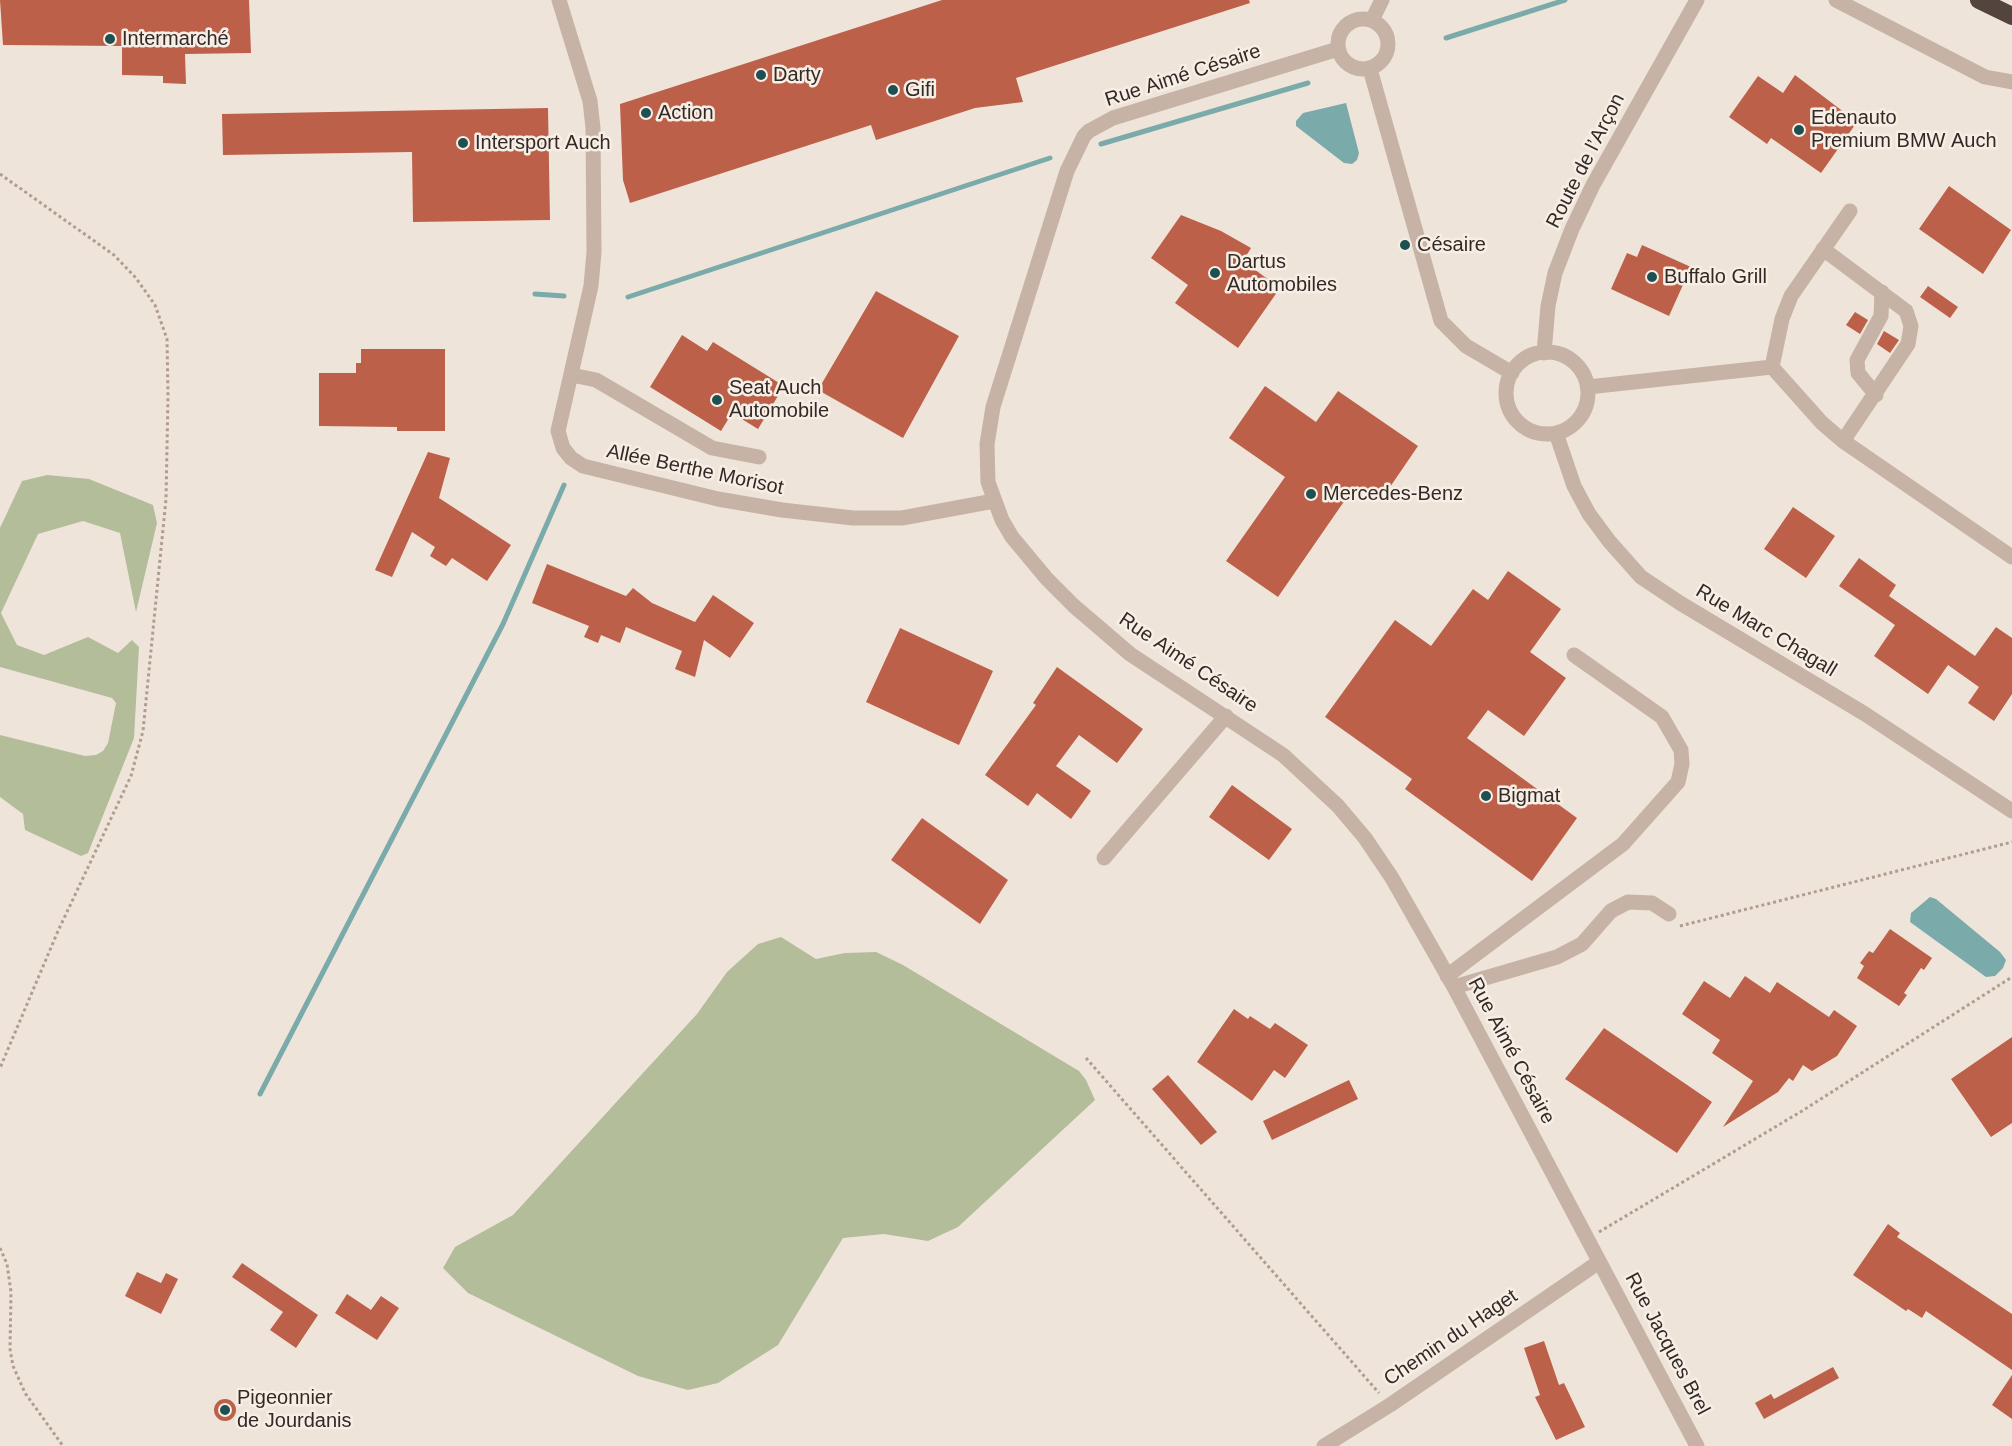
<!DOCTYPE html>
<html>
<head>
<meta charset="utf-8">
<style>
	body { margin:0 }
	canvas { display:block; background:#efe4d9 }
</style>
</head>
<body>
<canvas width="2012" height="1446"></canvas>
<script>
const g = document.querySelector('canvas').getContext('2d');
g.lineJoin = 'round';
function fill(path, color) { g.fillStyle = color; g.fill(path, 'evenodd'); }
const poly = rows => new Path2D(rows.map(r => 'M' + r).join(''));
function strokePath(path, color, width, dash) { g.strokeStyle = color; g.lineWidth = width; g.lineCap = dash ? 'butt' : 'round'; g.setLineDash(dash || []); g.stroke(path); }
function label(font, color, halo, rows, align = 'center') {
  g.font = font + ' Arial,sans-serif'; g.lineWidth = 5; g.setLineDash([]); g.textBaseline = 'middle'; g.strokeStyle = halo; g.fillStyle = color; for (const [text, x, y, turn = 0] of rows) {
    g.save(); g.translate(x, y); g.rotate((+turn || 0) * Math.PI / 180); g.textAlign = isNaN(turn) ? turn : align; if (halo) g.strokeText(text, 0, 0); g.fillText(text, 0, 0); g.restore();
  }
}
const green = poly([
	[47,475,89,479,153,505,157,523,136,612,120,533,83,521,38,534,1,613,17,645,44,655,88,637,118,653,132,640,139,647,134,738,88,853,81,856,25,830,23,814,0,797,0,735,85,756,96,755,103,751,108,743,116,703,112,698,0,667,0,528,22,481],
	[781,937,816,959,845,953,876,952,903,965,1079,1071,1086,1080,1095,1100,958,1227,928,1241,884,1234,843,1238,778,1345,718,1383,688,1390,638,1376,468,1293,443,1268,455,1247,513,1215,697,1014,727,972,758,944]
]);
const water = poly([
	[1346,103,1359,153,1357,160,1352,164,1344,163,1296,126,1296,121,1303,113],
	[1930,897,1936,899,2000,952,2006,960,2003,968,1995,976,1986,977,1910,922,1911,913]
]);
const stream = poly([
	[1446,38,1565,0],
	[1101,144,1308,83],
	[535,294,564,296],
	[628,297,1050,158],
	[260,1094,503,624,564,485]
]);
const building = poly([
	[0,0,249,0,251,53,185,54,186,84,163,83,163,76,122,75,122,46,3,45],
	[942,0,1249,0,1250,3,1016,78,1023,102,975,108,876,140,871,125,630,203,623,180,620,104],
	[1795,75,1857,122,1821,173,1771,138,1767,144,1729,117,1758,76,1783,93],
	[548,108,550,220,413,222,412,152,223,155,222,114],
	[1949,186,2011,230,1983,274,1919,229],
	[1181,215,1221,231,1251,248,1243,261,1280,288,1238,348,1175,303,1188,285,1151,258],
	[1642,245,1691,267,1669,316,1611,289,1627,253,1637,257],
	[1928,286,1958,307,1950,318,1920,297],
	[876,291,959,336,903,438,818,390],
	[1855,312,1868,320,1860,334,1846,325],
	[1884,331,1899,340,1890,353,1877,344],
	[682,335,707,351,713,342,784,386,758,429,732,413,721,431,650,387],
	[361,349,445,349,445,431,397,431,397,427,319,426,319,373,356,373,356,363,361,363],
	[1265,386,1316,422,1338,391,1418,446,1390,487,1387,484,1375,501,1354,487,1278,597,1226,561,1285,477,1229,438],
	[428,452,450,458,439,498,511,545,487,581,452,558,446,566,430,556,435,547,412,532,392,577,375,570],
	[1793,507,1835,536,1806,578,1764,549],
	[1859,558,1896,585,1889,596,1975,656,1996,627,2012,638,2012,694,1994,721,1968,703,1979,687,1948,665,1928,694,1874,656,1895,625,1839,586],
	[547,564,626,596,633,588,652,603,695,622,713,595,754,623,730,658,704,640,695,677,675,669,682,651,626,627,620,643,601,635,598,643,584,637,589,626,532,603],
	[1508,571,1561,609,1530,652,1566,678,1524,736,1488,710,1467,738,1577,818,1532,881,1405,789,1412,779,1325,717,1395,620,1431,646,1473,589,1488,600],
	[900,628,993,671,959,745,866,702],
	[1057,667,1143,729,1117,763,1079,735,1056,766,1091,791,1071,819,1037,793,1028,806,985,775,1036,705,1033,703],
	[1232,785,1292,829,1269,860,1209,817],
	[922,818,1008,880,980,924,891,860],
	[1890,929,1932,958,1924,970,1921,968,1904,993,1907,995,1899,1006,1857,978,1864,966,1860,963,1869,951,1873,953],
	[1745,976,1770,993,1777,982,1829,1017,1834,1010,1857,1026,1837,1056,1812,1071,1803,1065,1793,1081,1789,1078,1778,1092,1723,1127,1753,1081,1712,1053,1720,1040,1682,1014,1704,981,1730,998],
	[1234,1009,1248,1019,1250,1016,1270,1029,1275,1023,1308,1045,1285,1078,1274,1070,1252,1101,1197,1062],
	[1604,1028,1712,1102,1677,1153,1565,1079],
	[2012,1037,2012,1123,1991,1137,1951,1079],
	[1168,1075,1217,1132,1201,1145,1152,1089],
	[1349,1080,1358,1099,1272,1140,1263,1121],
	[1888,1224,1900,1233,1897,1237,2012,1314,2012,1370,1926,1311,1922,1318,1908,1309,1906,1311,1853,1275],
	[242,1263,318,1315,296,1348,270,1330,283,1312,232,1277],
	[137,1272,161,1283,166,1273,178,1279,161,1314,125,1296],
	[347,1294,371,1310,381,1296,399,1308,377,1340,335,1313],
	[1544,1341,1559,1385,1564,1383,1585,1427,1556,1440,1535,1397,1540,1395,1524,1348],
	[1833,1367,1839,1378,1764,1419,1755,1403,1771,1394,1774,1399],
	[2012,1375,2012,1419,1992,1405],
	'214 1410a11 11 0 1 1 22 0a11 11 0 1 1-22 0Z'
]);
const path = poly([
	[0,174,114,255,136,278,155,305,167,339,168,396,166,499,143,731,131,776,58,931,0,1068],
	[1680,926,2012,842],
	[1086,1058,1379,1393],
	[1599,1232,1802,1111,2012,977],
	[0,1248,7,1264,11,1292,10,1349,13,1366,25,1393,63,1446]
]);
const minor = poly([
	[559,0,590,101,593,128,594,252,591,286,558,431,563,448,571,458,583,466,718,499,782,510,853,518,902,518,994,501],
	[1836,0,1985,77,2012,82],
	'1338 44a25 25 0 1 1 50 0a25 25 0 1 1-50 0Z',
	[1372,20,1382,0],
	[1338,49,1113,118,1089,131,1084,136,1067,171,993,407,987,444,988,482,1002,520,1012,537,1047,579,1074,606,1130,654,1283,755,1338,806,1365,838,1392,878,1454,987,1697,1446],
	[1370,69,1441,321,1466,346,1512,373],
	[1823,249,1906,311,1911,326,1908,344,1843,441],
	'1506 393a41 41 0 1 1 82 0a41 41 0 1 1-82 0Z',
	[1544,353,1548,306,1555,273,1572,229,1593,185,1697,0],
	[1772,367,1782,319,1791,296,1850,211],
	[572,375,596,380,712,448,759,457],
	[1588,387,1772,367,1822,423,1843,441,2012,557],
	[1876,395,1858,373,1857,360,1881,316,1882,292],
	[1556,433,1574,486,1589,514,1609,541,1641,577,1680,603,1865,714,2012,811],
	[1104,858,1226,716],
	[1447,976,1623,844,1678,782,1682,764,1681,750,1662,717,1574,655],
	[1454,987,1557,957,1582,944,1611,911,1628,902,1652,903,1669,914],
	[1324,1446,1390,1405,1599,1262]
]);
const highway = poly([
	[1979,0,2012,16]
]);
const markers = [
	[110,39,6,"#1f5051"],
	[761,75,6,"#1f5051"],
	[893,90,6,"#1f5051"],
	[646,113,6,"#1f5051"],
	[1799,130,6,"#1f5051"],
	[463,143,6,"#1f5051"],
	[1405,245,6,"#1f5051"],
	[1215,273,6,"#1f5051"],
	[1652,277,6,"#1f5051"],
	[717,400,6,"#1f5051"],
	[1311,494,6,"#1f5051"],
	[1486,796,6,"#1f5051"],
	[225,1410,6,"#1f5051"]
];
const poiNames = [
	["Intermarché",122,39],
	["Darty",773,75],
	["Gifi",905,90],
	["Action",658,113],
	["Edenauto",1811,118],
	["Premium BMW Auch",1811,141],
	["Intersport Auch",475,143],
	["Césaire",1417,245],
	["Dartus",1227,262],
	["Automobiles",1227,285],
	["Buffalo Grill",1664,277],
	["Seat Auch",729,388],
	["Automobile",729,411],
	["Mercedes-Benz",1323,494],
	["Bigmat",1498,796],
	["Pigeonnier",237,1398],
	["de Jourdanis",237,1421]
];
const streetNames = [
	["Rue Aimé Césaire",1183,76,-18],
	["Route de l’Arçon",1586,161,-63],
	["Allée Berthe Morisot",695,470,12],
	["Rue Marc Chagall",1766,631,31],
	["Rue Aimé Césaire",1188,663,34],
	["Rue Aimé Césaire",1511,1051,62],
	["Chemin du Haget",1451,1338,-34],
	["Rue Jacques Brel",1667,1344,62]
];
fill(green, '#b3bd9a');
fill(water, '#7aaaaa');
strokePath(stream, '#7aaaaa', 5);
fill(building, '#bd6049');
strokePath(path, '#b19d90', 3, [3, 3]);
strokePath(minor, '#c6b3a6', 15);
strokePath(highway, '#53443e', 18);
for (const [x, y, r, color] of markers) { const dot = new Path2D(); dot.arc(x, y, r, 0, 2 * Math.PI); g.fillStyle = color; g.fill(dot); strokePath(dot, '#f7eee5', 2); }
label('20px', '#332a26', '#f7eee5', poiNames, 'left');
label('20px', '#332a26', '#f7eee5', streetNames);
</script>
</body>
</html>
